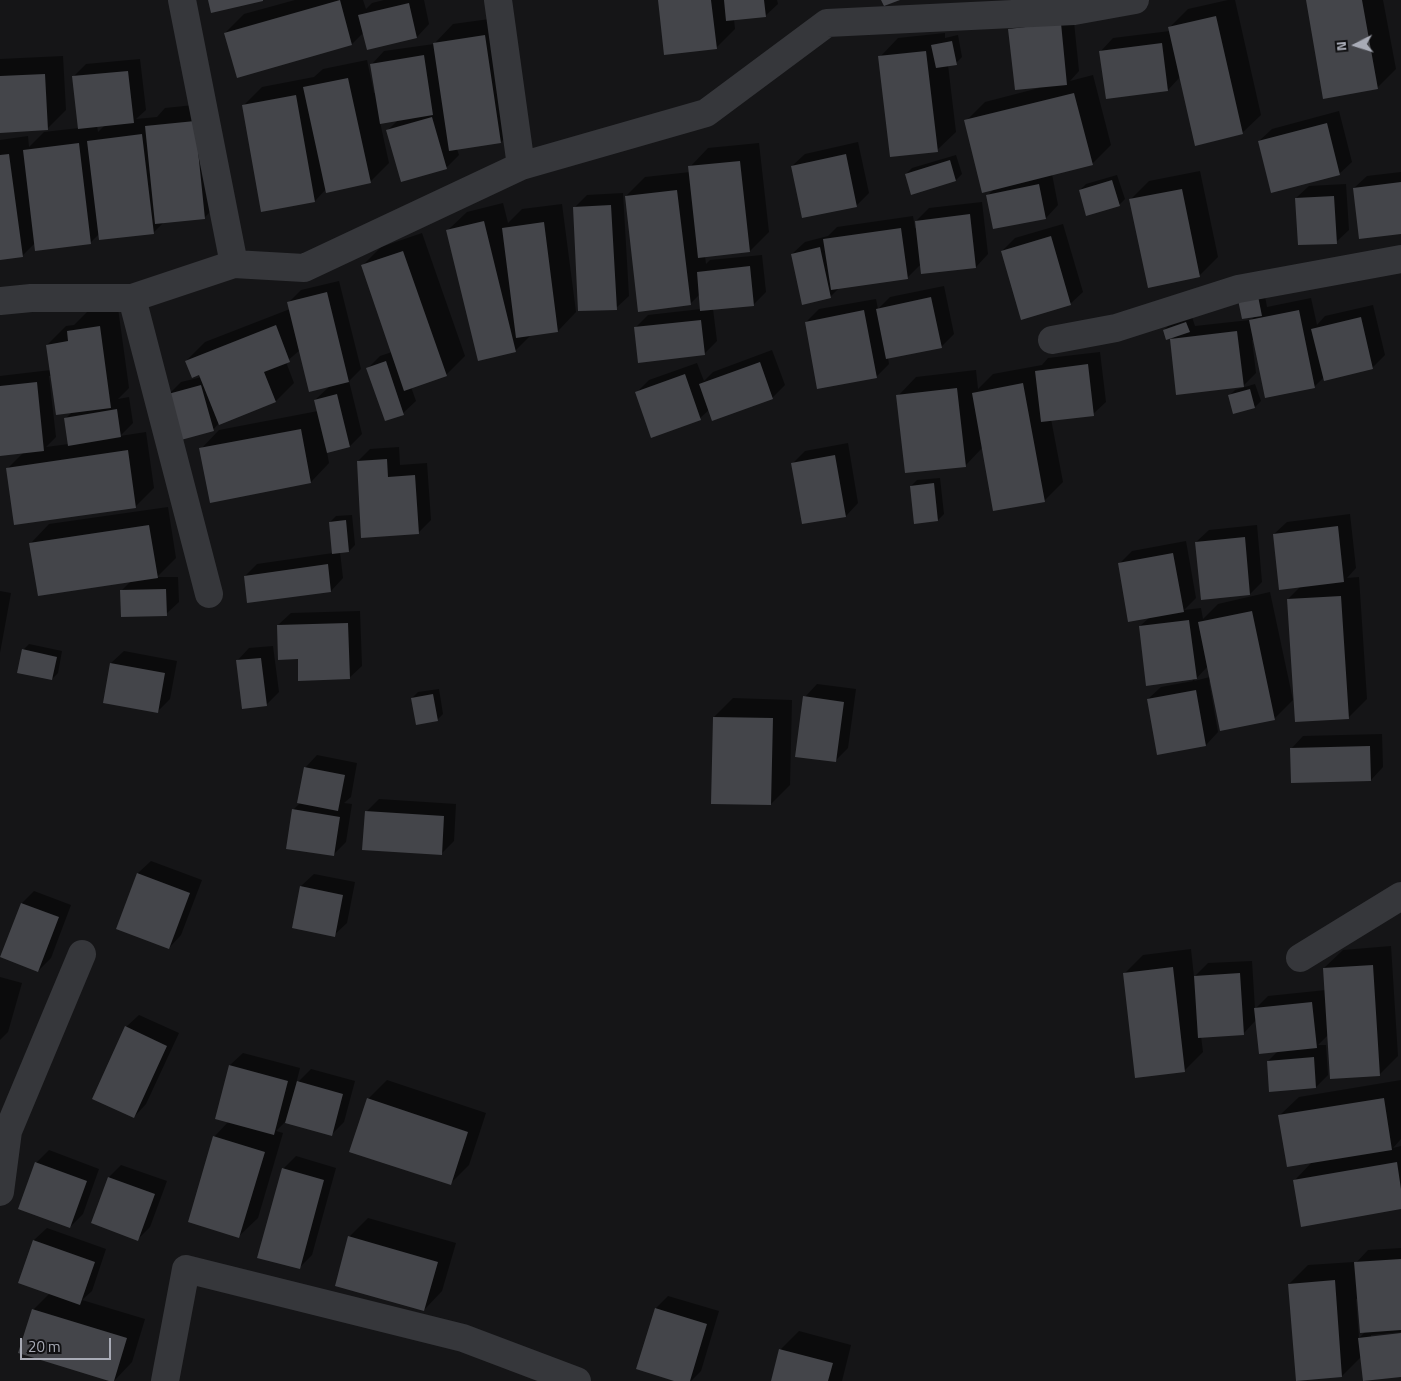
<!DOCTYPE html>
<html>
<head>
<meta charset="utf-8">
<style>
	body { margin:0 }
	#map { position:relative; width:1401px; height:1381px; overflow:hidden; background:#151517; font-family:"Titillium Web",sans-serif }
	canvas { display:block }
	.north { position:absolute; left:1331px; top:20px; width:50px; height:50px; -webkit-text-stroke:4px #101012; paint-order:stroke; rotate:265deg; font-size:14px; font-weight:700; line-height:20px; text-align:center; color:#a8abb6 }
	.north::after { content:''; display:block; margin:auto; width:18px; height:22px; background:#a8abb6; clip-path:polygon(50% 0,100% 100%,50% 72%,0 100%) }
	.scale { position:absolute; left:20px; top:1338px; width:91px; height:22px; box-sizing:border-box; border:2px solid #a8abb6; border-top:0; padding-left:6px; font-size:15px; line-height:18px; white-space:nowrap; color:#a8abb6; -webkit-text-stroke:4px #101012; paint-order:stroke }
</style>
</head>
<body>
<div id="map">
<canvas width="1401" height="1381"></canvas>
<div class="north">N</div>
<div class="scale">20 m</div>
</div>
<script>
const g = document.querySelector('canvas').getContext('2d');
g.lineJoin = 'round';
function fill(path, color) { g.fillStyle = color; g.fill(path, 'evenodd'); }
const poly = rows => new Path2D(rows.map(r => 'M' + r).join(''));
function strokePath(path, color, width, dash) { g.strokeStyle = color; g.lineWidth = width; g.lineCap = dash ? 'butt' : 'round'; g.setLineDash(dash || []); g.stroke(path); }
const shadow = poly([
	[295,0,363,0,366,9,372,3,384,0,424,0,429,24,417,37,368,49,364,32,352,44,237,76,225,33,244,14],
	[660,0,777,0,778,4,765,16,734,19,735,29,716,48],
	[1228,0,1235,0,1261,115,1242,133,1180,77,1168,90,1107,98,1101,51,1113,38,1170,31,1169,28,1188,9],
	[1307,0,1383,0,1396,69,1377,88],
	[1073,12,1079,71,1070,81,1093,75,1111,145,1092,164,1052,174,1058,205,1046,218,988,195,994,189,966,121,985,102,1039,88,1010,29,1022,17],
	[504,17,520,123,501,142,457,149,459,155,447,167,387,131,398,120,380,122,389,163,370,182,326,189,315,201,243,106,262,87,314,77,323,69,367,60,374,93,376,93,372,64,384,51,434,44,453,24],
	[945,33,945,38,958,35,962,57,956,63,948,65,956,132,937,150,880,57,898,38],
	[63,56,66,110,47,129,0,131,0,59],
	[140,59,146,110,136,119,157,117,165,108,213,103,223,199,205,217,164,222,153,233,99,234,90,243,35,243,22,256,0,259,0,140,28,136,29,147,44,132,79,128,73,77,86,64],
	[105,125,98,132,97,126],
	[1339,111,1352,162,1339,174,1259,141,1272,129],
	[858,142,869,193,856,206,792,166,805,154],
	[759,143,769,232,750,251,705,256,706,264,710,260,762,255,766,292,753,305,713,309,717,341,704,354,635,328,648,315,701,309,700,294,690,304,626,196,645,177,690,172,690,167,708,148],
	[956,155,962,174,956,180,906,174,912,168],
	[1200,171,1218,257,1199,276,1130,200,1149,181],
	[1401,172,1401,233,1354,188,1367,176],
	[1117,175,1125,199,1119,205,1080,190,1086,184],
	[1346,184,1349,230,1336,242,1296,198,1309,186],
	[623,193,629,296,616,308,574,208,587,195],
	[982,202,988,254,976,267,921,264,907,278,840,287,830,297,792,254,805,242,828,236,837,227,913,216,915,228,917,228,916,221,929,208],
	[503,203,508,223,522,209,562,204,576,312,558,331,532,334,515,351,448,230,467,212],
	[1063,224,1083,292,1070,304,1002,251,1015,238],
	[422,233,465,356,446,375,411,387,416,401,403,413,368,368,380,356,392,352,362,266,381,247],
	[339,281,361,369,349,381,362,434,350,446,327,452,329,463,311,482,201,449,219,430,318,411,315,400,330,386,300,350,286,362,294,383,276,401,219,423,213,430,169,394,181,382,202,377,186,361,205,342,290,309,288,303,301,290],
	[944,286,954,334,941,347,888,358,889,364,876,377,806,322,819,309,876,299,878,309,890,297],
	[1264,291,1267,307,1311,298,1317,325,1325,316,1373,305,1385,355,1372,368,1324,377,1314,387,1254,339,1252,340,1256,373,1243,386,1171,340,1176,335,1164,330,1170,324,1192,317,1195,326,1250,320,1250,321,1255,316,1243,318],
	[118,308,129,388,118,399,129,397,133,423,120,436,146,432,154,488,135,507,7,469,24,452,0,455,0,376,51,370,47,345,66,326,74,325,87,312],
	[49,376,52,376,72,412,65,419,69,444,46,447,56,437],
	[772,350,785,385,772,398,709,410,700,418,636,393,649,380,697,363,704,381,713,372],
	[1100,352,1106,402,1093,414,1051,419,1063,482,1044,501,983,447,965,466,898,396,916,377,976,370,978,389,993,374,1042,365,1048,358],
	[1255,384,1261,401,1255,407,1229,396,1235,390],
	[848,443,858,503,846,516,793,463,805,451],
	[399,447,400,465,427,463,431,520,418,533,358,461,370,449],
	[940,478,944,514,938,520,911,486,917,480],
	[168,507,176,558,157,577,178,577,179,602,166,614,121,591,131,581,31,543,49,524],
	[1350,514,1356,568,1347,578,1359,577,1367,699,1348,718,1288,599,1301,586,1274,534,1287,522],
	[352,515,355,545,349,551,340,552,343,578,331,591,248,602,245,576,257,564,333,553,330,522,336,516],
	[1257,525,1262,582,1250,594,1196,542,1209,530],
	[1186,541,1196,598,1184,610,1201,608,1203,619,1218,604,1270,592,1293,700,1274,719,1211,680,1209,681,1218,732,1206,745,1158,753,1148,699,1161,687,1193,681,1192,679,1140,626,1150,617,1119,564,1132,551],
	[1208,666,1210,677,1194,681],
	[0,591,11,593,0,653],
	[360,611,362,666,349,678,299,658,278,625,291,613],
	[29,644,62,651,58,673,52,679,23,650],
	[273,646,279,692,266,705,237,661,249,648],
	[124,651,177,661,170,699,157,712,111,663],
	[817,684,856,689,848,748,835,761,805,697],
	[439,689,443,714,437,720,412,698,418,692],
	[733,698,792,700,790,785,771,804,714,717],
	[1382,734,1383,767,1371,780,1291,749,1303,736],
	[317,755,357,763,351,797,344,803,352,804,346,842,333,855,293,810,301,802,305,768],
	[379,799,456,804,454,841,441,854,366,812],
	[151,861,202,880,181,935,169,948,118,928,138,873],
	[314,874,355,882,347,923,334,935,301,886],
	[34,891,71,905,51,958,38,971,22,903],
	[1391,946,1398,1056,1379,1075,1328,1035,1318,1045,1326,1045,1328,1075,1316,1087,1268,1061,1278,1051,1256,1020,1243,1034,1201,1036,1203,1052,1184,1071,1124,974,1143,955,1191,949,1194,977,1208,963,1252,961,1255,1009,1268,996,1326,990,1324,968,1343,950],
	[0,977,22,983,8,1032,0,1040],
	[139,1015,179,1033,146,1104,134,1117,126,1027],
	[243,1053,300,1068,296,1084,311,1069,355,1081,344,1122,332,1134,285,1122,276,1131,283,1133,258,1218,239,1236,214,1137,229,1121,216,1118,230,1065],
	[387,1080,486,1113,469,1165,450,1184,368,1099],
	[1401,1080,1401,1139,1393,1148,1401,1146,1401,1208,1295,1180,1313,1161,1280,1115,1299,1097],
	[49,1150,99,1169,83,1214,70,1227,36,1163],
	[296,1156,336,1168,312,1255,299,1268,283,1169],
	[121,1165,167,1181,150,1227,138,1239,109,1177],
	[368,1218,456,1243,442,1291,424,1310,349,1237],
	[47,1228,106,1249,92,1291,82,1300,145,1319,132,1362,114,1381,33,1310,50,1293,20,1282,34,1240],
	[1401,1248,1401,1332,1371,1335,1371,1337,1401,1334,1401,1376,1361,1357,1342,1376,1289,1284,1308,1265,1354,1262,1354,1265,1368,1250],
	[1359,1298,1366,1331,1359,1338,1356,1299],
	[668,1296,719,1311,701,1371,691,1381,679,1381,656,1308],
	[799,1331,851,1345,842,1381,772,1381,780,1350]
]);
const building = poly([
	[208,0,263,0,263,1,211,13],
	[340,0,352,45,237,78,224,33],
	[658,0,711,0,717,49,664,55],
	[724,0,764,0,766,17,726,21],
	[881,0,900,0,884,6],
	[1306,0,1362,0,1378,89,1323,99],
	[409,3,417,38,367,50,358,15],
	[1216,16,1243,134,1195,146,1168,27],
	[1061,23,1067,85,1015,90,1008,29],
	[485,35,501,143,449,151,433,43],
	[952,41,957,65,936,68,931,45],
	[1162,43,1168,91,1106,99,1099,51],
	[926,51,938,152,890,157,878,56],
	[424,55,433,115,380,124,370,64],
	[128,71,134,123,78,129,72,76],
	[45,74,48,130,0,133,0,76],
	[348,78,371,183,326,193,303,87],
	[1074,93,1093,165,982,193,964,120],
	[296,95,315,202,261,212,242,105],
	[432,117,447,169,401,182,386,130],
	[195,121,205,219,155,224,145,126],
	[1327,123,1340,175,1271,193,1258,141],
	[142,134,154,234,99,240,87,141],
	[79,143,91,244,35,251,23,150],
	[9,154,23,257,0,260,0,155],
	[846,154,857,207,802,218,791,166],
	[950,160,956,181,911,195,905,174],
	[740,161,750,252,698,258,688,166],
	[1112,180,1120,206,1086,216,1079,190],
	[1401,182,1401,234,1359,239,1353,188],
	[1039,184,1046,219,993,229,986,195],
	[1182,189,1200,277,1148,288,1129,199],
	[677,190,691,305,638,312,625,196],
	[1334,196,1337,244,1298,245,1295,198],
	[611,205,617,310,578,311,573,207],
	[970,214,976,268,921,274,915,221],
	[484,221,516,352,478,361,446,230],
	[544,222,558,332,516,338,502,228],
	[901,228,908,279,831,290,823,239],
	[1051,236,1071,305,1021,320,1001,251],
	[820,247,831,298,802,305,791,254],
	[403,251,447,376,404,391,361,265],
	[750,266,754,306,700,311,697,272],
	[327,292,349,382,309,392,287,302],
	[1258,296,1262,316,1242,319,1238,300],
	[931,297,942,348,886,359,876,309],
	[864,310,877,378,817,389,805,322],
	[1299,310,1315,388,1265,398,1249,320],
	[1361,317,1373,369,1324,381,1311,329],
	[701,320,705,355,638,363,634,327],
	[1186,322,1190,332,1166,340,1163,330],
	[276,325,290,362,264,372,276,402,219,425,199,375,192,378,185,361],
	[100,326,111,408,56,415,46,345,68,341,67,331],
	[1237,331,1244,387,1176,395,1170,339],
	[386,361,404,415,385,421,366,368],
	[760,362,773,399,712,421,699,384],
	[1088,364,1094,416,1041,422,1035,371],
	[685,374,701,420,651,438,635,392],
	[37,382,44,451,0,456,0,386],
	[1023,383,1045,502,993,511,972,393],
	[201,385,214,431,181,440,168,394],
	[957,388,966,467,905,473,896,395],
	[1250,389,1255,408,1233,414,1228,395],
	[337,394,350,447,327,453,314,400],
	[117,409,121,437,68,446,64,418],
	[301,429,311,483,210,503,199,448],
	[128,450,136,508,14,525,6,468],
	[835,455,846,517,802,524,791,463],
	[387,459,388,477,415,475,419,534,361,538,357,461],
	[934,483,938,521,914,524,910,486],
	[346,520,349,552,332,554,329,522],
	[149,525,158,578,38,596,29,543],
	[1338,526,1344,582,1279,590,1273,534],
	[1245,537,1250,595,1201,600,1195,542],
	[1173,553,1184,612,1128,622,1118,563],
	[328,564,331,592,247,603,244,576],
	[166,589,167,616,121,617,120,590],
	[1341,596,1349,719,1295,722,1287,599],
	[1252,611,1275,720,1220,731,1198,622],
	[1189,620,1197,679,1146,686,1139,626],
	[348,623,350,679,298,681,298,659,278,660,277,625],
	[22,649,57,657,52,680,17,673],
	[261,658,267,706,242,709,236,660],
	[110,663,165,673,158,713,103,703],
	[1196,690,1206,746,1157,755,1147,699],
	[433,694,438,721,416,725,411,698],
	[803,696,844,702,836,762,795,757],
	[713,717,773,718,771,805,711,804],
	[1370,746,1371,781,1291,783,1290,748],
	[304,767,345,775,338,811,297,803],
	[292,809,340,817,334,856,286,849],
	[365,811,444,816,442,855,362,850],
	[137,873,190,893,169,949,116,929],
	[300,886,343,895,335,937,292,928],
	[21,903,59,917,38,972,0,957],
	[1373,965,1380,1076,1330,1079,1323,968],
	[1173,967,1185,1072,1135,1078,1123,973],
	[1240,973,1244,1035,1198,1038,1194,976],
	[1312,1002,1317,1048,1259,1054,1254,1008],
	[125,1026,167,1046,134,1118,92,1099],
	[1314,1057,1316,1088,1269,1092,1267,1061],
	[229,1065,288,1081,274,1135,215,1119],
	[297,1081,343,1094,332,1136,285,1123],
	[367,1098,468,1132,451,1185,349,1152],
	[1384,1098,1392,1150,1287,1167,1278,1115],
	[213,1136,265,1152,239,1238,188,1222],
	[35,1162,87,1181,70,1228,18,1209],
	[1397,1162,1401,1189,1401,1209,1301,1227,1293,1180],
	[282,1168,324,1180,300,1269,257,1258],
	[108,1177,155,1194,138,1241,91,1223],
	[348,1236,438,1262,424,1311,335,1286],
	[33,1240,95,1262,80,1305,18,1283],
	[1401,1259,1401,1330,1360,1333,1354,1262],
	[1335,1280,1342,1377,1296,1381,1288,1284],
	[655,1308,707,1324,690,1381,674,1381,636,1369],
	[32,1309,127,1338,114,1381,109,1381,18,1353],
	[1401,1333,1401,1377,1363,1381,1358,1338],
	[779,1349,833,1363,828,1381,771,1381]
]);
const minor = poly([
	[182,0,234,264],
	[498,0,521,166],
	[0,301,31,298,132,298],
	[1052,340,1116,328,1238,289,1401,259],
	[209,594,132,298,234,264,304,268,521,166,706,113,827,23,1074,11,1135,0],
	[1300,958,1401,896],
	[0,1192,8,1131,82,954],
	[165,1381,186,1269,463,1338,577,1381]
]);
fill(shadow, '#0007');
fill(building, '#44454a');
strokePath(minor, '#36373b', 28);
</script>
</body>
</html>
